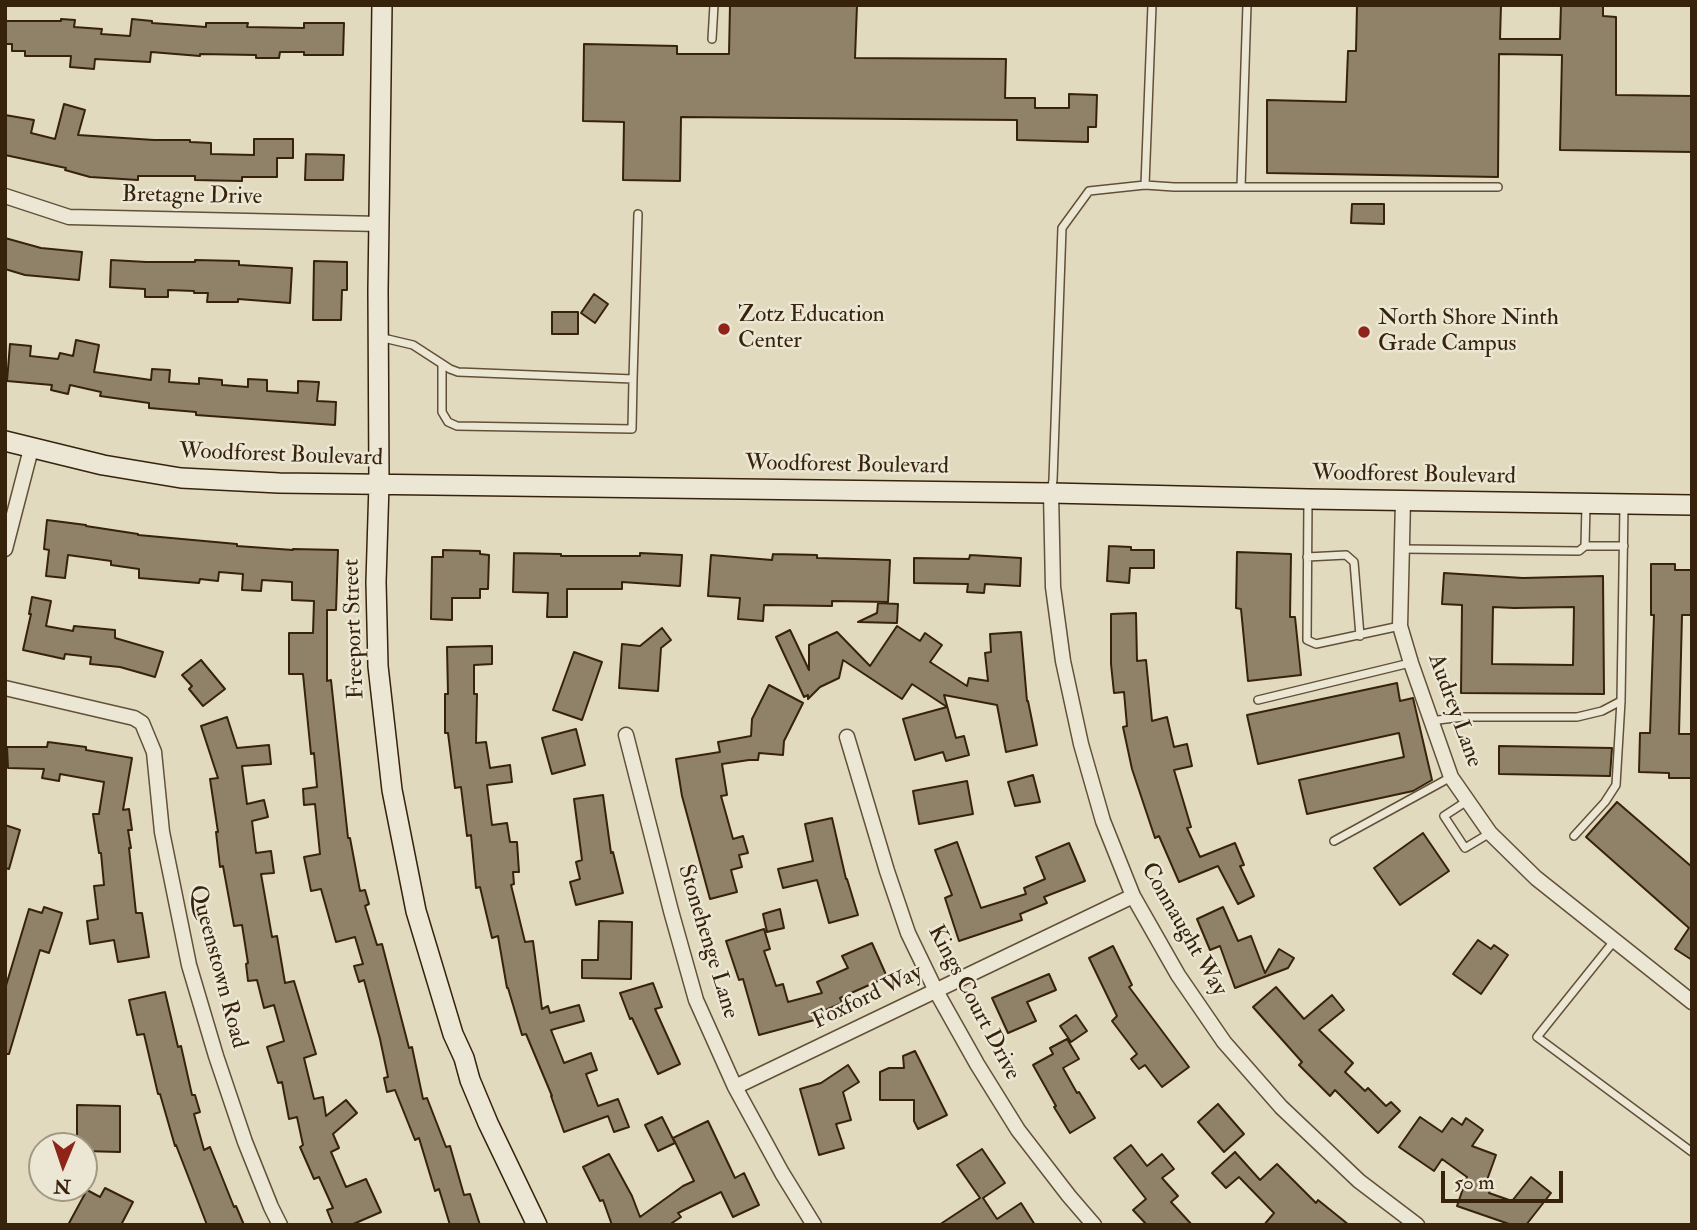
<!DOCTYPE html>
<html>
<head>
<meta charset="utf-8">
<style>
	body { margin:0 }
	#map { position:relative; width:1697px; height:1230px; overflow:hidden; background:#e2dabe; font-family:"IM FELL Double Pica",serif }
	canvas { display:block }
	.frame { position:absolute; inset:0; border:7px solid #37220b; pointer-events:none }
	.north { position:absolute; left:28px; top:1132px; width:70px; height:70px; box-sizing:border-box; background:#ece7d5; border:2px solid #a49884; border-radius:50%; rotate:182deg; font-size:19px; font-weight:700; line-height:28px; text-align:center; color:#37220b }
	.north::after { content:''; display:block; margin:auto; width:24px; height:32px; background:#8f2418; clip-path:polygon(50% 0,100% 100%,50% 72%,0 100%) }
	.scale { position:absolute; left:1441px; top:1171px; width:122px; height:32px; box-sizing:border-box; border:4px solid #37220b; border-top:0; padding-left:9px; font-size:21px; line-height:24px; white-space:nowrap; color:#37220b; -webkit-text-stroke:5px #ece7d5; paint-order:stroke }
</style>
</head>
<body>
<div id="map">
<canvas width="1697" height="1230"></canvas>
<div class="frame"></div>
<div class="north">N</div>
<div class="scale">50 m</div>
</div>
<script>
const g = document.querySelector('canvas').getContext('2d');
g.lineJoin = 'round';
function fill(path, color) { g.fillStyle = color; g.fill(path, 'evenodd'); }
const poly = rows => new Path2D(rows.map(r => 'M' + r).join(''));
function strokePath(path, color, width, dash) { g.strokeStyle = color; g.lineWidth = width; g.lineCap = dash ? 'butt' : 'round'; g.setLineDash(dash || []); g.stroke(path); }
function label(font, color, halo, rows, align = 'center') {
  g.font = font + ' "IM FELL Double Pica",serif'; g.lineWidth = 5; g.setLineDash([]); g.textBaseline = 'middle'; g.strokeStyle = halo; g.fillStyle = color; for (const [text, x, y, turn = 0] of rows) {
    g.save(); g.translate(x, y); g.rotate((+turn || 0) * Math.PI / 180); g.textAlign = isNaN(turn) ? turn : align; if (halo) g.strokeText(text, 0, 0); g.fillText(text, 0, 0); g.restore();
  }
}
const building = poly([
	[730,5,857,5,855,58,1006,59,1005,98,1035,98,1035,108,1069,108,1069,94,1097,95,1096,127,1088,127,1088,142,1017,140,1017,120,681,117,680,181,623,180,624,122,583,121,584,44,677,46,677,54,729,54,730,5],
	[1357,5,1501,5,1500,39,1560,39,1561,5,1603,5,1603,16,1616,17,1616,95,1692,96,1692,152,1560,150,1562,55,1499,54,1498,177,1267,173,1267,100,1346,102,1348,51,1356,51,1357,5],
	[61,19,75,20,74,27,102,29,101,34,130,36,132,19,152,21,152,23,206,27,206,23,248,23,247,27,304,28,304,23,344,23,343,55,304,55,304,52,280,52,279,58,256,58,256,55,200,54,200,56,151,52,150,62,95,59,94,69,70,67,71,56,25,56,25,51,12,51,12,44,5,44,5,21,61,21,61,19],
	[64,104,85,110,78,135,154,140,190,140,190,142,211,143,211,154,254,155,254,139,293,139,293,158,277,158,277,177,242,177,242,181,195,180,195,176,138,176,138,180,90,177,65,170,66,168,5,155,5,115,34,120,31,133,55,139,64,104],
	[306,154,344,155,343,180,305,180,306,154],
	[1352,204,1384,204,1384,224,1351,223,1352,204],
	[5,238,41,248,82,252,79,280,25,275,5,269,5,238],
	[111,260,146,262,195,262,195,260,239,261,239,265,292,268,290,303,238,299,238,302,207,302,208,293,194,293,194,291,168,290,168,297,145,297,145,289,110,287,111,260],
	[314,261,347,262,347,290,342,290,341,320,313,320,314,261],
	[594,294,608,304,595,323,581,313,594,294],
	[552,312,578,312,578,334,552,334,552,312],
	[76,340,99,345,94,372,151,380,152,369,170,370,169,382,199,384,199,378,222,380,222,385,248,387,248,379,267,380,267,391,298,393,298,381,319,382,317,401,336,402,335,425,196,415,196,412,149,408,149,403,100,396,101,392,70,385,68,394,51,390,52,385,7,381,10,344,31,346,30,356,58,359,60,353,73,356,76,340],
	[47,520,86,525,86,526,138,534,138,535,237,544,237,546,293,550,293,549,338,550,336,610,327,610,327,681,331,680,348,838,350,838,360,891,365,890,369,904,365,906,377,945,382,944,409,1048,412,1047,423,1099,427,1098,446,1147,450,1146,464,1195,470,1194,480,1225,450,1225,439,1189,435,1191,419,1138,415,1140,395,1090,387,1092,384,1078,388,1077,380,1039,364,980,359,982,354,966,363,964,355,937,336,942,321,889,311,891,304,857,320,854,315,804,304,805,303,789,317,787,314,753,311,754,303,674,289,674,289,633,313,633,314,601,292,600,292,582,262,580,261,591,242,590,243,574,219,572,218,581,200,579,199,583,139,578,139,569,111,565,111,561,68,555,65,578,46,576,49,550,44,549,47,520],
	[1109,546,1131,547,1131,550,1154,550,1154,568,1130,568,1129,583,1107,581,1109,546],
	[443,550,480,551,480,554,489,555,488,589,480,589,480,598,452,598,452,620,431,619,432,557,443,557,443,550],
	[1237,552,1291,554,1290,617,1295,617,1301,675,1248,681,1241,609,1236,608,1237,552],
	[514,553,561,554,561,556,640,556,640,553,682,555,680,586,622,582,622,589,567,589,567,617,547,617,548,593,513,592,514,553],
	[773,554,817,555,817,558,890,560,888,602,832,601,832,606,764,605,763,621,738,619,740,598,708,596,711,555,772,560,773,554],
	[970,555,1021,558,1020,586,985,584,984,593,967,592,968,584,914,583,914,558,969,559,970,555],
	[1651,564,1675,564,1675,570,1692,570,1692,615,1682,615,1679,734,1692,734,1691,778,1669,778,1669,773,1639,772,1640,733,1650,733,1654,615,1651,615,1651,564],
	[1444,573,1523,578,1603,576,1604,694,1461,693,1462,605,1442,604,1444,573],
	[1493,607,1514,608,1574,607,1573,665,1492,664,1493,607],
	[32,597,51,601,46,626,73,631,74,626,115,630,115,638,163,652,155,677,120,667,90,664,91,657,65,654,64,659,23,650,31,614,29,614,32,597],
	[878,603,898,604,897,623,858,622,877,613,878,603],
	[1136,613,1137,661,1146,660,1152,721,1167,717,1174,747,1187,744,1192,766,1174,770,1191,827,1187,828,1200,857,1235,843,1244,865,1240,866,1254,896,1238,904,1218,866,1179,882,1159,836,1155,838,1132,769,1123,727,1127,726,1124,692,1114,693,1111,664,1111,614,1136,613],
	[897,626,920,641,925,633,942,645,930,662,967,686,969,678,988,681,985,653,991,652,990,634,1021,632,1027,701,1028,701,1037,745,1006,752,997,705,944,695,956,738,964,736,969,755,946,761,943,752,915,760,903,719,947,707,912,684,902,699,843,660,839,678,820,687,808,699,808,695,804,697,776,637,790,630,809,670,809,645,837,632,870,666,897,626],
	[662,628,671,640,661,648,658,691,619,688,622,644,640,646,662,628],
	[492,646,492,664,474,665,474,694,477,694,476,743,486,742,490,768,510,765,512,782,487,785,492,825,507,823,510,842,517,842,519,872,513,872,514,884,511,885,525,942,533,941,542,1009,548,1006,550,1013,579,1005,584,1021,551,1030,564,1063,591,1053,597,1070,586,1074,598,1106,618,1099,629,1127,614,1132,608,1116,564,1132,551,1096,552,1096,526,1034,522,1035,508,988,507,988,498,936,492,938,480,887,476,888,471,835,467,836,461,787,455,788,448,733,445,733,445,694,448,694,447,647,492,646],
	[574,652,602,662,582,720,553,710,574,652],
	[201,660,225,689,203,706,189,689,192,686,182,675,201,660],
	[1397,683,1400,701,1413,698,1432,780,1413,791,1307,814,1299,780,1404,757,1399,733,1258,764,1247,715,1397,683],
	[769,685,803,703,784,741,783,755,759,753,758,760,749,760,722,764,727,795,721,796,733,839,743,836,748,853,739,855,742,867,731,870,737,892,710,899,682,796,676,759,720,752,718,742,751,736,752,719,769,685],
	[227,717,237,748,269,745,271,764,242,766,247,804,264,800,268,817,252,821,256,853,271,851,274,873,261,874,272,937,277,936,285,983,294,981,316,1054,304,1058,314,1099,323,1097,326,1116,346,1100,357,1113,333,1134,339,1148,331,1152,346,1187,366,1179,381,1212,351,1225,333,1225,327,1210,333,1208,319,1177,314,1179,300,1147,303,1145,297,1117,289,1119,282,1082,278,1083,267,1047,284,1041,274,1005,264,1008,257,980,248,981,246,964,248,963,242,925,234,926,223,866,220,867,216,832,218,832,210,779,218,778,201,726,227,717],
	[576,729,585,765,552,774,542,738,576,729],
	[48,742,86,747,86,750,132,758,123,810,129,809,132,830,128,830,131,848,129,848,136,913,142,913,149,957,118,962,114,940,90,944,87,921,98,919,94,886,104,885,101,853,99,853,93,814,99,814,104,782,60,774,59,781,42,778,44,769,8,768,7,747,47,747,48,742],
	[1499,746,1612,748,1610,776,1499,774,1499,746],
	[1033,775,1040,802,1015,806,1008,782,1033,775],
	[967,781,973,814,919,824,913,791,967,781],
	[603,795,611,853,613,852,623,893,576,905,570,882,580,879,576,862,582,860,574,799,603,795],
	[1617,802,1692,867,1692,960,1675,949,1689,928,1586,837,1617,802],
	[832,818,846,879,847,879,858,915,829,923,817,880,783,888,778,869,813,861,805,824,832,818],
	[5,825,20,830,9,869,5,868,5,825],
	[1423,833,1449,871,1400,905,1374,868,1423,833],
	[957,842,981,908,1026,894,1024,888,1045,879,1036,857,1069,843,1085,881,1044,897,1047,903,1020,914,1022,920,959,941,945,898,952,895,935,850,957,842],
	[44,907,62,913,49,953,40,950,9,1054,5,1054,5,989,29,909,42,913,44,907],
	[1223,907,1238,941,1251,936,1265,973,1279,949,1294,958,1288,968,1235,988,1220,946,1210,950,1197,919,1223,907],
	[780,909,784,928,767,932,763,914,780,909],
	[599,921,632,922,631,979,582,978,582,960,598,960,599,921],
	[764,929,770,949,764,951,776,986,783,984,788,1002,822,993,817,982,848,968,842,956,872,943,887,977,840,998,842,1003,821,1012,822,1018,759,1035,743,979,739,980,726,941,764,929],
	[1478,940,1491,949,1494,945,1508,955,1481,994,1453,974,1478,940],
	[1113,946,1132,985,1129,987,1189,1067,1162,1087,1145,1065,1139,1069,1131,1059,1137,1054,1112,1021,1117,1016,1089,958,1113,946],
	[1049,974,1056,990,1027,1002,1036,1021,1008,1033,992,998,1049,974],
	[653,983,662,1007,655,1009,680,1064,658,1074,632,1018,630,1019,620,993,653,983],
	[1276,987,1304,1019,1332,995,1344,1010,1319,1030,1353,1063,1345,1072,1365,1091,1368,1088,1386,1106,1391,1102,1400,1111,1378,1133,1335,1090,1330,1096,1299,1065,1302,1062,1253,1007,1276,987],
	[165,992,178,1047,181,1046,192,1095,195,1095,200,1112,194,1114,204,1150,210,1147,234,1207,236,1206,244,1225,207,1225,176,1145,175,1146,160,1094,158,1094,144,1034,137,1035,129,1000,165,992],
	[1076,1015,1087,1031,1071,1042,1060,1026,1076,1015],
	[1067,1039,1079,1059,1063,1068,1077,1093,1079,1092,1095,1118,1070,1133,1054,1107,1056,1106,1033,1065,1053,1054,1050,1048,1067,1039],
	[915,1051,947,1115,918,1129,914,1121,914,1100,880,1100,880,1072,889,1068,904,1068,903,1056,915,1051],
	[848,1065,859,1082,843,1092,851,1120,836,1124,844,1148,819,1155,800,1089,821,1083,848,1065],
	[1218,1104,1244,1134,1224,1152,1198,1122,1218,1104],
	[77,1105,120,1106,120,1152,84,1151,84,1146,77,1146,77,1105],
	[662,1117,675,1143,658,1151,645,1125,662,1117],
	[1420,1117,1442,1132,1452,1118,1462,1125,1466,1118,1483,1130,1472,1146,1496,1155,1487,1180,1493,1182,1489,1193,1512,1201,1531,1177,1551,1193,1526,1225,1512,1225,1457,1206,1467,1177,1442,1159,1434,1171,1399,1147,1420,1117],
	[708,1121,735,1178,744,1173,759,1205,733,1217,721,1192,678,1213,681,1217,669,1225,612,1225,603,1200,600,1201,583,1167,609,1154,632,1196,640,1217,683,1186,694,1181,673,1138,708,1121],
	[1131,1145,1147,1166,1162,1154,1174,1169,1162,1178,1178,1196,1171,1202,1192,1225,1147,1225,1133,1210,1146,1199,1114,1158,1131,1145],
	[982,1149,1005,1183,983,1198,997,1219,1021,1203,1035,1225,939,1225,980,1198,957,1165,982,1149],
	[1235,1152,1260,1180,1277,1164,1316,1203,1318,1200,1349,1225,1264,1225,1274,1213,1239,1177,1226,1188,1212,1173,1235,1152],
	[105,1188,133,1202,121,1225,68,1225,87,1190,100,1197,105,1188]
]);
const lane = poly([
	[712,39,714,5],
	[1145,185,1152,5],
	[1241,187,1247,5],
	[379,337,413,345,450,369,458,372,633,379,638,214],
	[442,364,442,412,448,422,457,426,632,429,633,379],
	[1051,492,1053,480,1062,228,1089,191,1145,185,1174,187,1498,187],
	[1308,500,1307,640,1316,644,1400,626],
	[1585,546,1586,505],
	[1403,549,1579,551,1585,546,1624,546],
	[1307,557,1346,555,1354,562,1360,636],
	[1258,700,1410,663],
	[1432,723,1438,720,1463,717,1577,717,1602,711,1621,701],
	[1467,801,1444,816,1465,848,1490,833],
	[1574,836,1605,802,1616,785,1621,701,1624,506],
	[1334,841,1451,777],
	[1614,941,1537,1037,1692,1152]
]);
const street = poly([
	[5,196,69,217,380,224],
	[1051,493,1053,587,1063,661,1081,744,1103,821,1133,896,1178,975,1224,1042,1281,1107,1359,1181,1417,1225],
	[1403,500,1400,626,1411,663,1451,777,1490,833,1536,878,1692,1002],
	[5,549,31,449],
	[5,688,134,718,142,723,154,752,162,832,189,965,216,1056,245,1142,271,1207,280,1225],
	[626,735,671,911,696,1000,735,1087,782,1173,814,1225],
	[847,737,887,871,908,933,936,991,977,1064,1018,1130,1069,1196,1094,1225],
	[735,1087,1133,896]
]);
const secondary = poly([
	[382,5,378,290,379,484,376,582,378,666,392,790,416,911,453,1034,464,1058,470,1080,488,1123,537,1225],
	[5,441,103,465,181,478,279,483,1051,493,1308,499,1692,505]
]);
const markers = [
	[724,329,7,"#8f2418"],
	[1364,332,7,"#8f2418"]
];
const streetNames = [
	["Bretagne Drive",192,197,1],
	["Woodforest Boulevard",281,456,2],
	["Woodforest Boulevard",847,466,1],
	["Woodforest Boulevard",1414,476,1],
	["Freeport Street",355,629,-92],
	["Audrey Lane",1454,711,70],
	["Connaught Way",1183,930,60],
	["Stonehenge Lane",707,942,73],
	["Queenstown Road",217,967,75],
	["Foxford Way",868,998,-26],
	["Kings Court Drive",973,1003,62]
];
const poiNames = [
	["Zotz Education",738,316],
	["Center",738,342],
	["North Shore Ninth",1378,319],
	["Grade Campus",1378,345]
];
fill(building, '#908268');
strokePath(building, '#37220b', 2);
strokePath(lane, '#625038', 10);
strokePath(street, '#625038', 17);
strokePath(secondary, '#37220b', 22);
strokePath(lane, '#ece7d5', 7);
strokePath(street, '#ece7d5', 14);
strokePath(secondary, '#ece7d5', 19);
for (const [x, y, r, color] of markers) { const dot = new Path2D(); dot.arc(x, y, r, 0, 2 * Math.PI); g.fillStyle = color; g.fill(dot); strokePath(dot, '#ece7d5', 2.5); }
label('23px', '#37220b', '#ece7d5', streetNames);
label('23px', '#37220b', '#ece7d5', poiNames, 'left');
</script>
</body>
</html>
